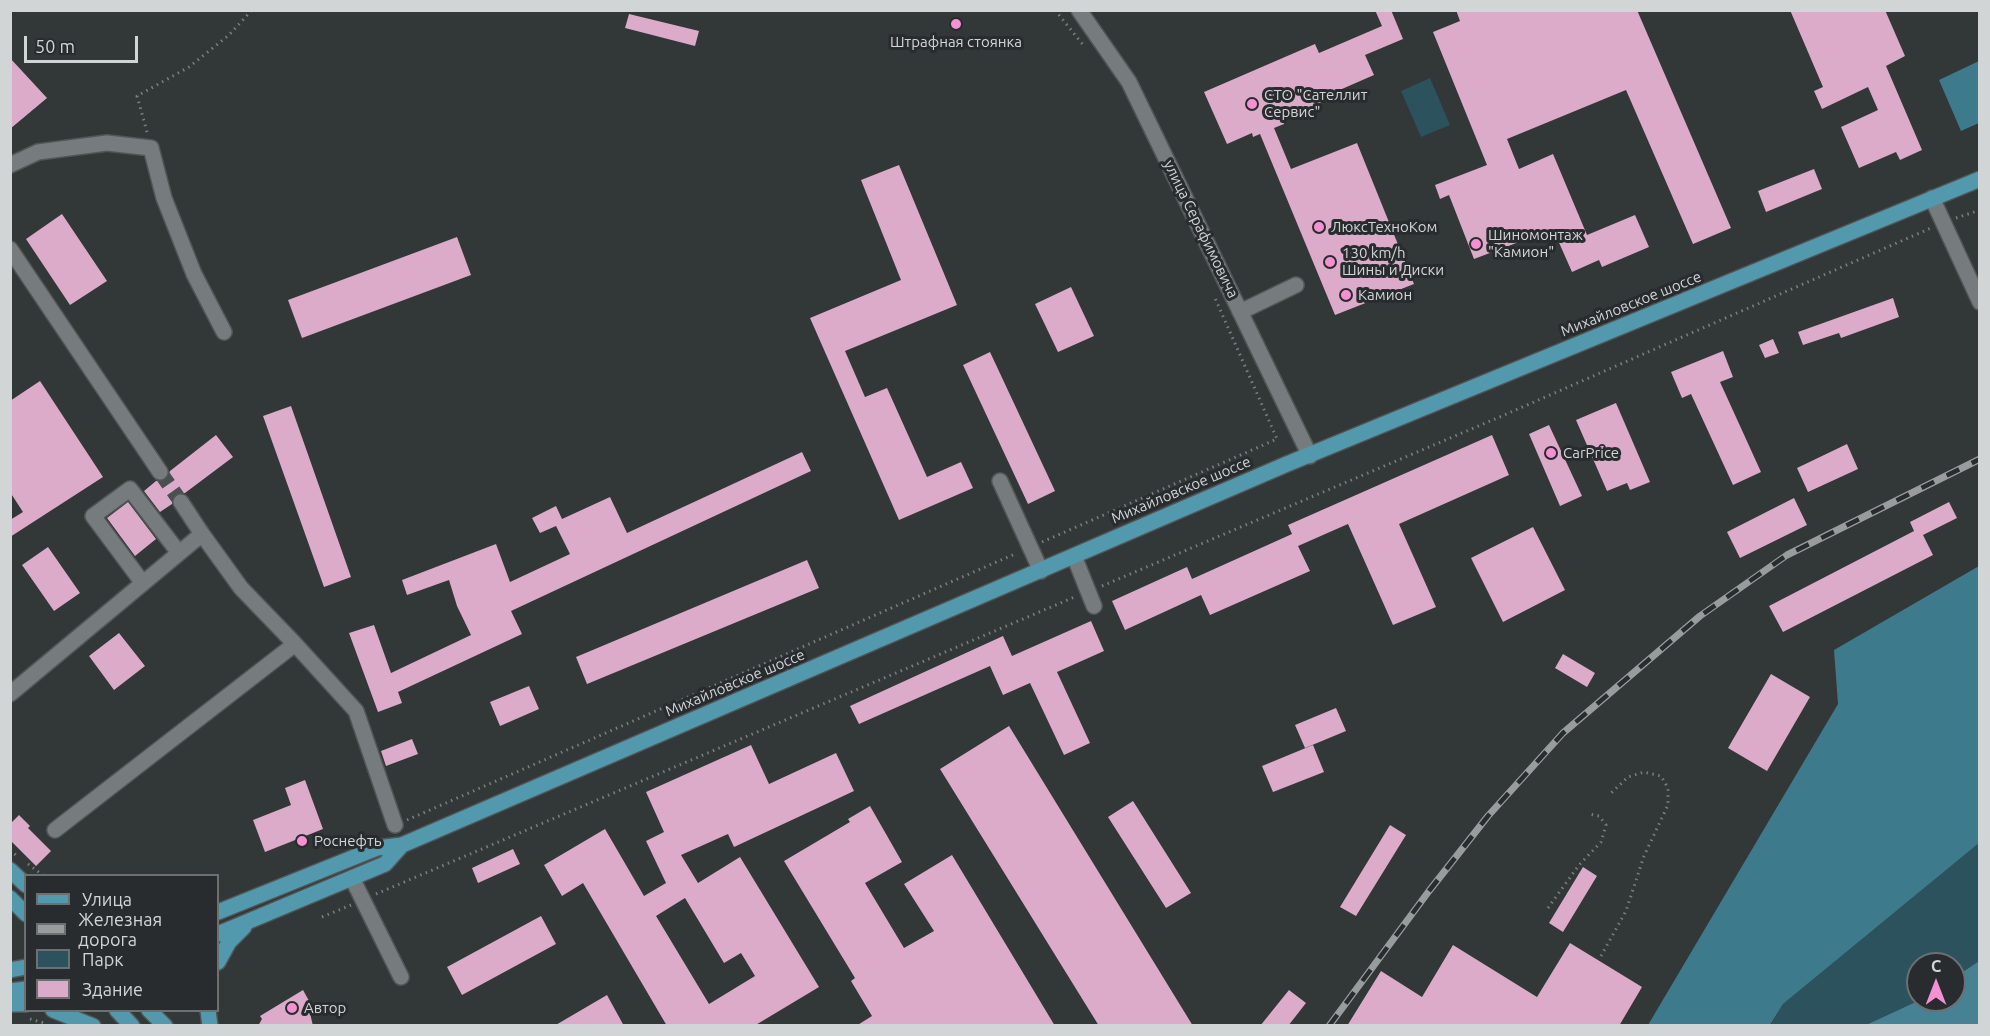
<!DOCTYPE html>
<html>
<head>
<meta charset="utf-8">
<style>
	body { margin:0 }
	#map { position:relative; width:1990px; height:1036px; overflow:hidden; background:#323738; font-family:Ubuntu,sans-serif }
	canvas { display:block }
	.frame { position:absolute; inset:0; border:12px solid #d2d5d6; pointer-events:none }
	.legend { position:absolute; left:24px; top:874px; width:195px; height:138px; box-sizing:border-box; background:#282c2e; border:2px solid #6c7071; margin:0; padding:8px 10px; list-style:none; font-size:18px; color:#d2d5d6 }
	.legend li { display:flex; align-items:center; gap:12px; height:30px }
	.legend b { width:30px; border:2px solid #6c7071 }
	.north { position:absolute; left:1906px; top:952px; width:60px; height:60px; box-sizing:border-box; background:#282c2e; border:2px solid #6c7071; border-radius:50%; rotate:0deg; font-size:16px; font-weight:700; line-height:24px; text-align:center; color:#d2d5d6 }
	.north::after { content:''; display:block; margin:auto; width:21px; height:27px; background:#f591d3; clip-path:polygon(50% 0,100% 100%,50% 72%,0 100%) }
	.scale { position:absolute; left:24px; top:36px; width:114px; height:27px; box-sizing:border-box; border:3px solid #d2d5d6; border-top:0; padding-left:8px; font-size:18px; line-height:21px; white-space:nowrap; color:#d2d5d6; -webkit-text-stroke:4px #282c2e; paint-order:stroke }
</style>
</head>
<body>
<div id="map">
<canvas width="1990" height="1036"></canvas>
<div class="frame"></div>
<ul class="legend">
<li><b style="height:8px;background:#5399ad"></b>Улица</li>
<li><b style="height:8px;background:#999c9d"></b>Железная дорога</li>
<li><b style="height:16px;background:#2c525d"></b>Парк</li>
<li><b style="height:16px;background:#dbabc9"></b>Здание</li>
</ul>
<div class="north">С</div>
<div class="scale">50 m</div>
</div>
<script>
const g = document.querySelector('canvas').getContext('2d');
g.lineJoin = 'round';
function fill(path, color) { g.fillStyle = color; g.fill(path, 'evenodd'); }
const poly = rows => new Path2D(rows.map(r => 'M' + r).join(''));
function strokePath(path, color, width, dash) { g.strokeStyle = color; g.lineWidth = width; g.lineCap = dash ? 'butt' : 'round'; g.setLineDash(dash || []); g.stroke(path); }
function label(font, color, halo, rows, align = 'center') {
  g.font = font + ' Ubuntu,sans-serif'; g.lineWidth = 6; g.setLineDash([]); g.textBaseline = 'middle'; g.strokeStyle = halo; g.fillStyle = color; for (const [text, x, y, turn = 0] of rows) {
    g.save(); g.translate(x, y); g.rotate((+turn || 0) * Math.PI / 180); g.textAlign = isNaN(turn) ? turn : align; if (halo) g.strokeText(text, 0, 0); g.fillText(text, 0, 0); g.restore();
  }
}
const green = poly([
	[1430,78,1450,125,1421,137,1401,91],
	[1979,843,1979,961,1954,978,1954,964,1918,964,1918,1000,1920,1000,1866,1025,1770,1026,1783,1004]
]);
const forest = poly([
	[1979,61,1979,123,1961,131,1939,80],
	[1979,566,1979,843,1783,1004,1770,1025,1648,1025,1838,704,1834,650]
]);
const water = poly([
	[1979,961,1979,1025,1866,1025,1920,1000,1954,1000,1954,978]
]);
const building = poly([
	[1375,10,1391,10,1403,39,1365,55,1374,75,1335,92,1337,96,1283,120,1284,124,1274,128,1291,169,1357,143,1414,284,1335,315,1260,134,1253,137,1252,133,1227,144,1204,92,1315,44,1319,53,1382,26],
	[1456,10,1637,10,1731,228,1693,244,1626,90,1507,139,1519,169,1553,154,1587,235,1635,215,1649,247,1602,267,1599,260,1572,272,1553,229,1474,259,1449,195,1440,199,1435,185,1487,165,1433,32,1460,21],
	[1790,10,1885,10,1905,56,1886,66,1922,150,1900,160,1896,152,1859,168,1841,127,1878,110,1868,87,1822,109,1814,91,1823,87],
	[629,14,699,31,695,46,625,28],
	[10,58,47,98,10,129],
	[899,165,957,305,845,351,865,397,887,388,927,477,961,462,973,488,899,520,810,318,901,280,861,180],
	[1814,169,1822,189,1766,212,1758,191],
	[62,214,107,281,70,305,26,239],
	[457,237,471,275,302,338,288,300],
	[1071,287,1094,336,1058,352,1035,304],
	[1893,298,1899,317,1841,338,1839,333,1803,345,1798,332],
	[1773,339,1779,353,1765,358,1759,345],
	[1723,351,1733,377,1720,382,1761,472,1733,485,1691,394,1682,398,1671,372],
	[990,352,1055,491,1028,504,963,365],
	[40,381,103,477,10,537,10,520,23,512,10,492,10,401],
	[1616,403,1650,482,1630,490,1627,483,1607,491,1576,420],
	[291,406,351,577,324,587,263,416],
	[1549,425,1582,496,1560,506,1529,434],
	[216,435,233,457,185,493,175,494,172,504,160,512,144,491,156,481,166,480,170,471],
	[1492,435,1509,475,1399,524,1436,607,1393,625,1348,524,1298,546,1310,571,1210,615,1201,595,1125,630,1112,601,1187,567,1192,579,1292,534,1288,525],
	[1847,444,1858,469,1808,492,1797,468],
	[802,452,811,471,511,611,522,634,398,692,402,703,378,712,349,633,374,625,391,673,471,635,457,606,449,580,407,595,402,580,496,544,510,582,570,554,556,526,540,533,532,518,556,506,562,519,610,497,627,533],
	[1794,498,1807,525,1740,558,1727,532],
	[128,502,156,539,135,556,107,518],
	[1949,502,1957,518,1923,535,1933,555,1783,632,1769,606,1914,531,1910,522],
	[1533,527,1565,590,1503,622,1471,558],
	[48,547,80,593,54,611,22,565],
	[807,560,819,588,587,684,576,657],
	[1091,621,1104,651,1057,672,1090,743,1064,755,1030,683,1003,695,990,666,859,724,850,706,1003,636,1012,656],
	[119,633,145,666,114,690,89,656],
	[1563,654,1595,673,1587,687,1555,668],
	[1771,674,1810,697,1767,771,1728,748],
	[529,686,539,709,500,726,490,702],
	[1336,708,1346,731,1305,748,1295,725],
	[1009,726,1193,1026,1099,1026,940,769],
	[412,739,418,754,386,766,381,751],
	[751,745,769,784,836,753,854,791,734,847,728,834,681,855,698,883,740,857,819,987,754,1026,667,1026,583,883,562,896,544,865,605,829,644,896,666,883,646,841,664,832,646,792],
	[685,898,724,963,741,953,755,976,709,1004,656,916],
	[1313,745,1324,772,1273,792,1262,766],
	[305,780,323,829,265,852,253,820,291,805,285,788],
	[1133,801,1191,893,1166,908,1108,817],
	[870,806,902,862,865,883,904,948,934,931,904,884,952,855,1055,1026,856,1026,872,1016,851,981,855,978,784,861,850,822,848,819],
	[19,815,30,826,28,828,51,851,36,866,10,840,10,824],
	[1390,825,1406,835,1356,916,1340,907],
	[513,849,520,864,478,883,472,868],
	[1583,867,1597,876,1563,932,1549,923],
	[541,916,556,944,462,995,447,967],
	[1570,943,1642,987,1619,1026,1347,1026,1381,971,1422,997,1453,945,1537,997],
	[303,990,314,1010,310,1013,313,1026,258,1026,262,1019,260,1016],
	[1289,990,1306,1003,1288,1026,1260,1026],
	[607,995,624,1026,554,1026]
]);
const minorTunnel = poly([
	[160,472,181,502]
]);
const path = poly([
	[1055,10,1084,46],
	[147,132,137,96,189,67,229,35,252,10],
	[1956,218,1980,210],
	[1042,542,1277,439,1215,298],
	[1102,586,1502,416,1931,228],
	[407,820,1017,553],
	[10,850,18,857],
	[28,864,44,876],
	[376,894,1077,596],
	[1548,908,1579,865,1601,842,1606,825,1599,816,1589,814],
	[322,917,351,905],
	[1601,956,1626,911,1644,856,1668,805,1668,788,1661,776,1644,772,1628,777,1609,795],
	[30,1019,44,1023]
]);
const minor = poly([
	[1079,10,1129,82,1310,456],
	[10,165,38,152,107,143,151,148,164,198,194,274,224,332],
	[1932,198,1980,302],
	[10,249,160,472],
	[1240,312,1296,285],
	[1000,481,1041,571],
	[181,502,202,534],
	[1074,556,1094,606],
	[142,582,93,516,130,489,179,553],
	[10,694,202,534,241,588,295,644,356,711,395,825],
	[55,830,295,644],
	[352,878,401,977]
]);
const major = poly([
	[10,870,26,885],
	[10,898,26,914],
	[218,912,377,848,402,845,1287,464,1980,179],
	[218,934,385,864,402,845],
	[218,962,229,942,244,927],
	[10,970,26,967],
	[10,991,26,989],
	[10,1004,26,1004],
	[53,1010,93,1026],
	[117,1010,132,1026],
	[149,1010,165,1026],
	[208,1010,210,1026]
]);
const rail = poly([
	[1329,1026,1429,891,1488,816,1563,733,1700,616,1787,555,1980,459]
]);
const markers = [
	[956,24,6,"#f591d3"],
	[1252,104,6,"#f591d3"],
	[1319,227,6,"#f591d3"],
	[1476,244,6,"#f591d3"],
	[1330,262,6,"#f591d3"],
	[1346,295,6,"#f591d3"],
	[1551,453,6,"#f591d3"],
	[302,841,6,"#f591d3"],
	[292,1008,6,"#f591d3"]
];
const poiNames = [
	["Штрафная стоянка",956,42,"center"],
	["СТО \"Сателлит",1264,95],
	["Сервис\"",1264,112],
	["ЛюксТехноКом",1331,227],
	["Шиномонтаж",1488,235],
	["\"Камион\"",1488,252],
	["130 km/h",1342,253],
	["Шины и Диски",1342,270],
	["Камион",1358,295],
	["CarPrice",1563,453],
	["Роснефть",314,841],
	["Автор",304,1008]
];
const streetNames = [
	["улица Серафимовича",1201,229,64],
	["Михайловское шоссе",1631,304,-22],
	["Михайловское шоссе",1181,490,-23],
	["Михайловское шоссе",735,683,-23]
];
fill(green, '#2c525d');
fill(forest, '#3d7a8b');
fill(water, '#468294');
fill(building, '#dbabc9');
strokePath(minorTunnel, '#4a4f50', 15, [15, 8]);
strokePath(minor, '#515556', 18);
strokePath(major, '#515556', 18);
strokePath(path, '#7a7e7f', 3, [1.5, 4.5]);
strokePath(minor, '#767c7e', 15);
strokePath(major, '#5399ad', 15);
strokePath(rail, '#999c9d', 7);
strokePath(rail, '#282c2e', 4.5, [14]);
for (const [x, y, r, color] of markers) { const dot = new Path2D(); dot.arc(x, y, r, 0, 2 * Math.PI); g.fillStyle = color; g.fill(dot); strokePath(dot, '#282c2e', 2); }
label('15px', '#d2d5d6', '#282c2e', poiNames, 'left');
label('15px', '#d2d5d6', '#282c2e', streetNames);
</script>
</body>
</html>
